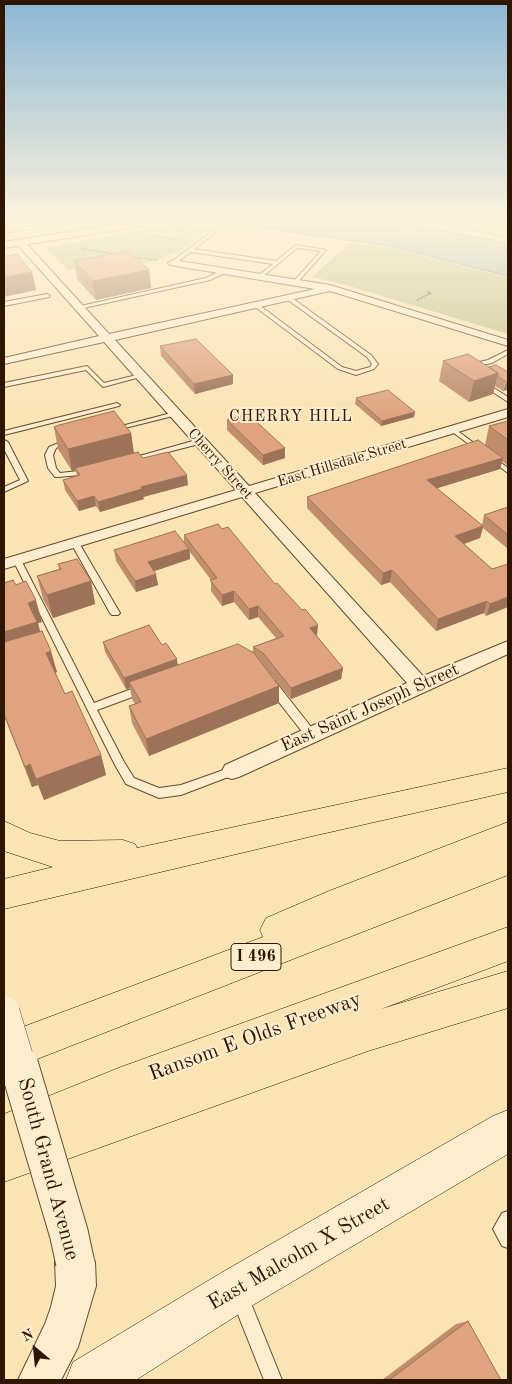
<!DOCTYPE html>
<html>
<head>
<meta charset="utf-8">
<style>
	body { margin:0 }
	#map { position:relative; width:512px; height:1384px; overflow:hidden; background:#fae4b4; font-family:"Old Standard TT",serif }
	canvas { display:block }
	.frame { position:absolute; inset:0; border:5px solid #2f1602; pointer-events:none }
	.north { position:absolute; left:10px; top:1324px; width:50px; height:50px; -webkit-text-stroke:4px #fcedce; paint-order:stroke; rotate:332deg; font-size:14px; font-weight:700; line-height:20px; text-align:center; color:#2f1602 }
	.north::after { content:''; display:block; margin:auto; width:18px; height:22px; background:#2f1602; clip-path:polygon(50% 0,100% 100%,50% 72%,0 100%) }
</style>
</head>
<body>
<div id="map">
<canvas width="512" height="1384"></canvas>
<div class="frame"></div>
<div class="north">N</div>
</div>
<script>
const g = document.querySelector('canvas').getContext('2d');
g.lineJoin = 'round';
function fill(path, color) { g.fillStyle = color; g.fill(path, 'evenodd'); }
const poly = rows => new Path2D(rows.map(r => 'M' + r).join(''));
function strokePath(path, color, width, dash) { g.strokeStyle = color; g.lineWidth = width; g.lineCap = dash ? 'butt' : 'round'; g.setLineDash(dash || []); g.stroke(path); }
function label(font, color, halo, rows, align = 'center') {
  g.font = font + ' "Old Standard TT",serif'; g.lineWidth = 4; g.setLineDash([]); g.textBaseline = 'middle'; g.strokeStyle = halo; g.fillStyle = color; for (const [text, x, y, turn = 0] of rows) {
    g.save(); g.translate(x, y); g.rotate((+turn || 0) * Math.PI / 180); g.textAlign = isNaN(turn) ? turn : align; if (halo) g.strokeText(text, 0, 0); g.fillText(text, 0, 0); g.restore();
  }
}
const green = poly([
	[172,224,210,228,183,249,150,262,134,265,68,270,45,248],
	[350,243,387,247,508,277,508,334,346,285,312,277]
]);
const water = poly([
	[227,223,401,223,508,243,508,276,389,246,227,223]
]);
const path = poly([
	[180,223,193,225],
	[436,223,508,237],
	[150,236,181,240],
	[82,249,116,254],
	[132,257,158,260],
	[417,300,431,293,427,292]
]);
const service = poly([
	[49,224,51,226,4,233,4,231,49,224],
	[211,232,215,233,194,249,276,261,296,245,326,250,296,284,293,282,294,281,321,251,297,248,261,278,259,275,273,264,191,252,175,264,171,264,171,262,211,232],
	[225,269,227,272,210,280,79,309,76,307,206,278,225,269],
	[47,294,50,296,49,297,4,306,4,302,47,294],
	[288,298,292,298,371,355,378,364,374,369,356,375,338,369,254,306,259,305,342,367,356,371,370,367,372,364,367,357,288,300,288,298],
	[508,350,508,354,492,363,470,367,467,365,488,360,508,350],
	[87,366,104,383,141,374,144,376,103,387,86,370,4,387,4,383,87,366],
	[482,383,486,383,508,397,508,402,482,385,482,383],
	[117,403,120,405,119,406,4,435,4,431,117,403],
	[175,412,178,414,177,415,113,431,110,429,175,412],
	[451,429,455,429,508,468,508,473,451,431,451,429],
	[68,439,74,440,56,448,53,455,56,468,60,473,88,470,91,470,91,474,58,477,55,477,48,468,45,455,49,447,68,439],
	[200,439,204,441,203,443,129,462,125,460,200,439],
	[4,440,8,442,28,481,4,492,4,487,20,480,4,449,4,440],
	[75,540,79,543,120,613,118,615,112,615,110,613,71,543,75,540],
	[17,557,21,560,94,703,142,685,147,689,146,692,97,710,124,762,134,778,159,788,181,785,232,767,236,768,237,771,236,774,181,795,159,798,126,784,115,765,13,560,17,557],
	[271,680,275,681,315,732,316,735,315,738,307,738,267,687,266,684,271,680],
	[508,1211,508,1248,502,1246,493,1229,502,1213,508,1211],
	[240,1288,246,1291,282,1380,264,1380,231,1297,234,1291,240,1288]
]);
const minor = poly([
	[21,240,24,241,109,334,315,289,170,265,168,263,173,260,330,285,508,340,508,346,330,291,115,340,249,486,508,409,508,417,255,493,423,676,508,641,508,654,239,777,232,779,225,777,222,771,225,765,407,683,242,497,4,569,4,559,236,490,104,342,4,364,4,358,99,336,18,245,18,241,21,240]
]);
const tertiary = poly([
	[124,223,149,223,144,226,4,248,4,242,124,223],
	[75,1242,89,1248,95,1262,96,1286,78,1347,61,1380,18,1380,45,1324,51,1307,56,1286,55,1262,61,1248,75,1242]
]);
const secondary = poly([
	[508,1110,508,1154,253,1305,136,1380,66,1380,73,1362,221,1273,493,1116,508,1110]
]);
const motorway = poly([
	[508,768,508,792,317,835,4,909,4,879,53,867,4,851,4,821,30,833,60,841,123,840,135,844,137,848,508,768],
	[508,822,508,875,4,1072,4,1034,263,937,260,930,266,918,329,891,508,822],
	[508,927,508,961,381,1009,508,971,508,1008,368,1051,4,1182,4,1114,121,1067,508,927]
]);
const tertiaryBridgeFar1 = poly([
	[4,1012,20,1066]
]);
const tertiaryBridge = poly([
	[19,1065,69,1234,75,1262]
]);
const wall = poly([
	[74,261,149,270,151,288,96,300,77,279],
	[160,346,233,375,233,384,195,394,161,356],
	[443,361,489,367,508,372,503,391,495,386,493,394,469,402,439,381],
	[356,398,414,417,381,426,355,404],
	[227,420,285,458,263,465,227,430],
	[508,421,508,466,502,461,500,469,437,488,482,525,484,515,508,507,508,549,483,528,480,538,464,544,492,569,508,564,486,616,484,613,436,631,390,582,381,585,307,508,307,497,485,445,489,426],
	[54,427,131,433,134,453,188,485,143,497,144,499,100,512,96,506,79,511,65,490,63,480,77,476,76,470,72,471,58,449],
	[184,535,317,636,343,668,341,679,291,699,262,664,279,686,279,703,149,756,132,723,129,706,135,704,132,699,130,688,126,689,105,652,103,642,162,645,177,665,253,653,253,647,276,638,258,617,249,620,234,602,222,606,211,591,211,580,190,552,190,559,154,571,158,585,136,592,116,561,114,550,184,542],
	[58,564,91,581,95,604,53,618,43,599,37,576,59,569],
	[4,583,16,585,42,622,38,623,40,632,57,672,55,673,65,694,101,755,106,775,44,800,38,785,32,787,4,716],
	[468,1321,501,1380,382,1380,456,1324]
]);
const shadedWall = poly([
	[149,270,151,288,96,300,93,281],
	[32,272,36,290,4,297,4,277],
	[498,373,493,394,469,402,474,381],
	[233,375,233,384,195,394,194,384],
	[508,381,508,390,503,391,506,382],
	[415,412,414,417,381,426,382,421],
	[131,433,134,455,75,468,76,470,72,471,68,449],
	[285,448,285,458,263,465,263,455],
	[503,458,500,469,425,492,427,480],
	[187,475,188,485,143,497,144,499,100,512,98,502,141,487],
	[94,496,96,506,79,511,77,501],
	[483,526,480,538,452,548,455,536],
	[189,549,190,559,149,573,148,562],
	[392,570,390,582,381,585,383,573],
	[156,574,158,585,136,592,135,581],
	[91,581,95,604,53,618,47,595],
	[234,591,234,602,222,606,222,595],
	[508,597,508,607,486,616,490,604],
	[36,600,42,622,38,623,43,643,4,656,4,632,28,603],
	[487,601,484,613,436,631,438,619],
	[258,606,258,617,249,620,249,609],
	[318,625,317,636,309,639,310,628],
	[51,651,57,672,52,674,46,653],
	[177,659,178,670,129,682,130,688,126,689,124,678],
	[343,668,341,679,291,699,291,688],
	[279,686,279,703,149,756,146,739],
	[101,755,106,775,44,800,36,779],
	[30,764,38,785,32,787,25,767]
]);
const building = poly([
	[128,251,149,270,93,281,74,261,128,251],
	[17,254,32,272,4,277,4,257,17,254],
	[196,339,233,375,194,384,160,346,196,339],
	[468,354,498,373,474,381,443,361,468,354],
	[496,365,508,372,508,381,506,382,498,376,498,373,489,367,496,365],
	[388,390,415,412,382,421,356,398,388,390],
	[114,411,131,433,68,449,54,427,59,425,114,411],
	[248,414,285,448,263,455,227,420,248,414],
	[508,421,508,440,489,426,508,421],
	[478,440,503,458,427,480,483,526,455,536,492,569,508,564,508,597,490,604,487,601,438,619,392,570,383,573,307,497,478,440],
	[138,452,143,458,168,452,187,475,141,487,142,489,98,502,94,496,77,501,63,480,80,475,75,468,138,452],
	[508,507,508,535,484,515,508,507],
	[218,524,222,529,228,527,275,584,277,583,302,610,305,609,318,625,310,628,343,668,291,688,263,653,253,647,284,636,258,606,249,609,234,591,222,595,210,580,217,578,184,535,218,524],
	[175,531,189,549,148,562,156,574,135,581,114,550,175,531],
	[77,559,91,581,47,595,37,576,61,569,58,564,77,559],
	[13,580,16,585,26,581,36,600,28,603,37,622,4,632,4,583,13,580],
	[149,625,162,645,166,643,177,659,124,678,103,642,149,625],
	[42,631,51,651,46,653,65,694,72,691,101,755,36,779,30,764,25,767,4,714,4,642,42,631],
	[238,644,254,653,279,686,146,739,129,706,141,702,129,682,238,644],
	[468,1321,501,1380,389,1380,468,1321]
]);
const farStreetnames = [
	["East Hillsdale Street",342,463,-17],
	["Cherry Street",220,464,48]
];
const farNeighbourhoodnames = [
	["CHERRY HILL",291,417]
];
const shields = [
	[256,957,50]
];
const shieldNames = [
	["I 496",256,957]
];
const streetNames = [
	["East Saint Joseph Street",370,708,-24]
];
const nearStreetnames = [
	["Ransom E Olds Freeway",255,1037,-20],
	["South Grand Avenue",48,1169,75],
	["East Malcolm X Street",299,1254,-30]
];
fill(green, '#c1c38b');
fill(water, '#a2bcb8');
strokePath(water, '#747a6f', 1);
strokePath(service, '#624a2e', 2);
strokePath(minor, '#624a2e', 2);
strokePath(tertiary, '#624a2e', 2);
strokePath(secondary, '#2f1602', 1);
strokePath(motorway, '#2f1602', 1);
strokePath(path, '#2f1602', 2, [0.5, 1]);
fill(service, '#fcedce');
fill(minor, '#fcedce');
fill(tertiary, '#fcedce');
fill(secondary, '#fcedce');
fill(motorway, '#fae4b4');
strokePath(tertiaryBridgeFar1, '#624a2e', 32, []);
strokePath(tertiaryBridge, '#624a2e', 40, []);
strokePath(tertiaryBridgeFar1, '#fcedce', 31);
strokePath(tertiaryBridge, '#fcedce', 38);
fill(wall, '#c08d6d');
fill(shadedWall, '#9c7359');
fill(building, '#dfa47f');
strokePath(building, '#9c7359', 1);
const sky = g.createLinearGradient(0, 0, 0, 417);
sky.addColorStop(0, '#8cb7d5');
sky.addColorStop(0.53, '#fdf3dd');
sky.addColorStop(1, '#fdf3dd00');
g.fillStyle = sky;
g.fillRect(0, 0, 512, 417);
label('15px', '#2f1602', '#fcedce', farStreetnames);
g.letterSpacing = '1px';
label('16px', '#2f1602', '#fcedce', farNeighbourhoodnames);
g.letterSpacing = '0px';
for (const [x, y, w] of shields) { const box = new Path2D(); box.roundRect(x - w / 2, y - 13.5, w, 27, 4); g.fillStyle = '#fcedce'; g.fill(box); strokePath(box, '#2f1602', 1); }
label('bold 16px', '#2f1602', null, shieldNames);
label('18px', '#2f1602', '#fcedce', streetNames);
label('21px', '#2f1602', '#fcedce', nearStreetnames);
</script>
</body>
</html>
